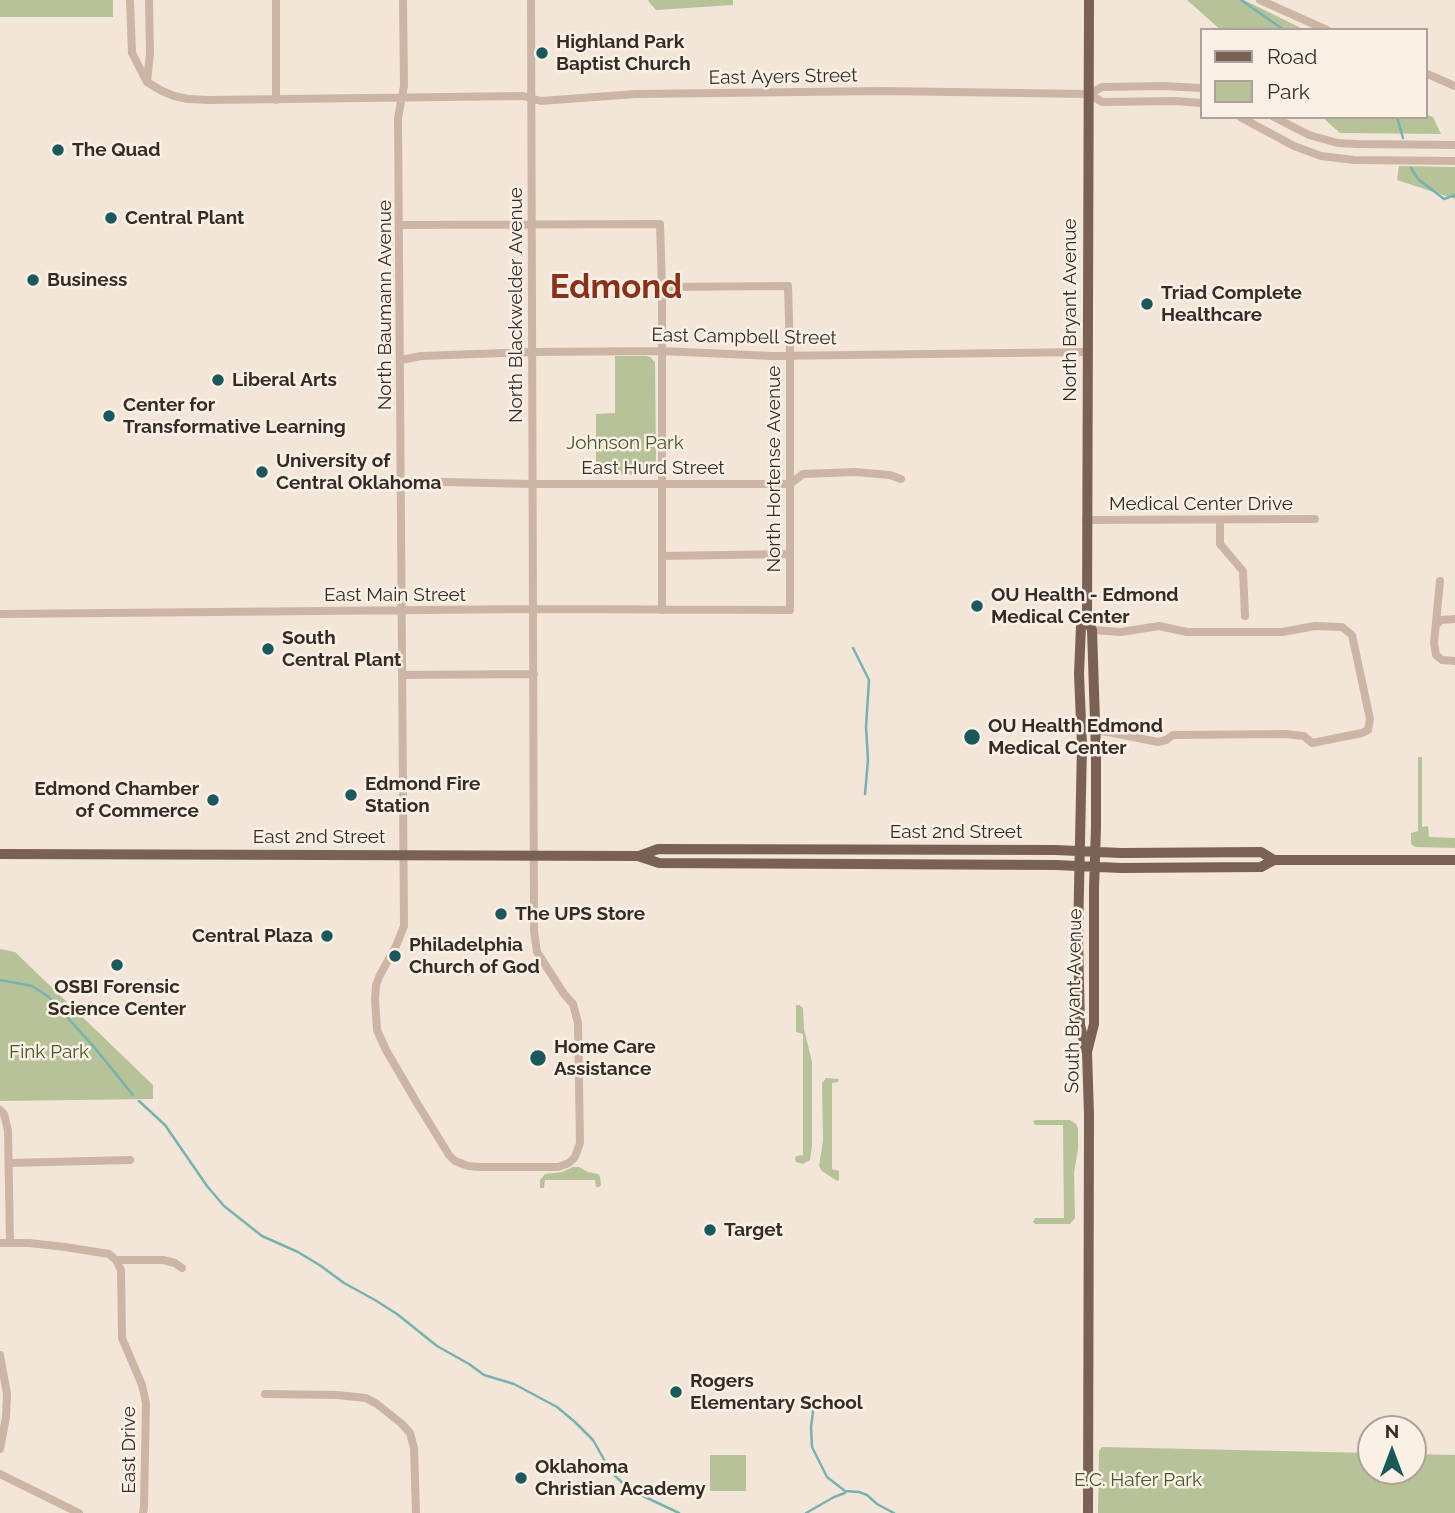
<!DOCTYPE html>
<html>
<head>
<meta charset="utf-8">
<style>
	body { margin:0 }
	#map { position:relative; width:1455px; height:1513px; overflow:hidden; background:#f3e6d9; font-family:Raleway,sans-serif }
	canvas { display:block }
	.legend { position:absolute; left:1200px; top:28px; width:228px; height:91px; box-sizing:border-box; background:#fbf0e6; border:2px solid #ada199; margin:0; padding:9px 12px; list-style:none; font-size:21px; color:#372b26 }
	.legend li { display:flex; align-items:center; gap:14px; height:35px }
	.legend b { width:35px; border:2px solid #ada199 }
	.north { position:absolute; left:1357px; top:1415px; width:70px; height:70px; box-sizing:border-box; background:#fbf0e6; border:2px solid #ada199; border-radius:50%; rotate:0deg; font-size:19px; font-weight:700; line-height:28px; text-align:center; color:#372b26 }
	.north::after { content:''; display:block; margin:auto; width:24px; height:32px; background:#19595b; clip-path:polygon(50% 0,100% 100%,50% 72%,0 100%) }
</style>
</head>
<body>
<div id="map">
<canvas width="1455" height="1513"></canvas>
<ul class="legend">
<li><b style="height:9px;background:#7a6156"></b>Road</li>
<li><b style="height:19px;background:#b6c398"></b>Park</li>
</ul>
<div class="north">N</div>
</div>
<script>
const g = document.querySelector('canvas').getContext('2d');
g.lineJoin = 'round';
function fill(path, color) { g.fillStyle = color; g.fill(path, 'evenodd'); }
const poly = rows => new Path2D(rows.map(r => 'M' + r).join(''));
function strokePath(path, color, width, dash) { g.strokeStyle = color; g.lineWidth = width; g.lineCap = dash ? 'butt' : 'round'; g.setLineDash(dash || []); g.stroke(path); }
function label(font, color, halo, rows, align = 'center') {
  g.font = font + ' Raleway,sans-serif'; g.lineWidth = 5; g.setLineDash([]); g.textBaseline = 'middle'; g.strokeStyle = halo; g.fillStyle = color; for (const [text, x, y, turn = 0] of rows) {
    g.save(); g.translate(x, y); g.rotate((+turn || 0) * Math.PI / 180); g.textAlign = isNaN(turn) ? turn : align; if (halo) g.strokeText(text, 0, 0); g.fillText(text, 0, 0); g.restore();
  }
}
const green = poly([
	[0,0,113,0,113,17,0,17],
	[648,0,733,0,733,5,656,10,649,2],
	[1187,0,1244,0,1305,30,1221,30],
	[1425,114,1433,117,1441,134,1340,133,1322,117,1425,117],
	[1399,166,1455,167,1455,199,1397,180],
	[615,356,646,356,650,357,655,362,656,464,655,469,651,474,596,475,596,414,615,413],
	[1418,757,1422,757,1422,827,1428,826,1429,837,1455,838,1455,848,1415,847,1411,844,1411,833,1418,831],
	[0,949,15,952,153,1085,153,1099,0,1101],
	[796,1005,799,1005,803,1008,804,1029,812,1062,812,1146,810,1160,803,1164,796,1162,795,1159,796,1156,803,1155,803,1034,796,1032],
	[826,1078,839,1079,838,1082,832,1083,832,1169,839,1171,839,1180,837,1181,822,1171,819,1166,823,1141,822,1083],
	[1035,1120,1070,1120,1076,1124,1078,1128,1078,1149,1074,1173,1075,1218,1070,1224,1035,1224,1033,1222,1035,1218,1064,1218,1063,1125,1035,1125,1033,1121],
	[573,1167,579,1167,588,1172,598,1174,600,1176,601,1185,599,1187,596,1187,595,1180,545,1180,544,1188,540,1188,540,1180,545,1174,562,1172],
	[1102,1447,1371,1453,1371,1471,1413,1471,1413,1454,1455,1455,1455,1513,1098,1513,1099,1451],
	[710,1455,746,1455,746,1491,710,1491]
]);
const stream = poly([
	[1241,0,1284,30],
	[1397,117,1403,138],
	[1411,168,1418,179,1444,199,1455,195],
	[853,648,869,680,866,727,868,760,865,794],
	[0,980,32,986,49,997,94,1047,133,1095],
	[139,1101,165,1125,207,1186,224,1206,262,1236,298,1252,321,1266,344,1283,375,1300,397,1314,437,1346,469,1364,484,1375,514,1384,557,1407,575,1422,593,1440,611,1472,630,1490,679,1513],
	[814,1404,811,1427,812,1447,827,1477,845,1491,859,1492,867,1495,877,1504,894,1513],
	[806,1513,834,1497,845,1493,845,1491]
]);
const minor = poly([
	[130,0,132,53,147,82],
	[276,0,276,100],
	[403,0,404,86,398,118,404,926,396,946,380,975,376,985,375,999,377,1030,386,1050,417,1103,449,1155,455,1161,468,1166,479,1167,558,1167,569,1163,575,1157,580,1143,578,1023,573,1004,564,994,537,952,534,931,531,0],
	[1260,0,1327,30],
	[1425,73,1455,86],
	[147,82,162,91,174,96,188,99,209,100,523,96,541,101,636,94,882,91,1089,94,1102,87,1163,86,1201,88],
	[147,82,150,53,149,0],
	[1089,94,1102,102,1175,101,1201,103],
	[1240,117,1294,146,1321,156,1354,160,1455,161],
	[1274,117,1309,135,1338,143,1357,144,1455,145],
	[400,225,660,224,662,287,662,610],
	[401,360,421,356,532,352,661,351,772,356,1087,352],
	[401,481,532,484,790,484,803,474,855,472,890,475,901,479],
	[1086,520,1315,519],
	[1220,520,1220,544,1243,571,1245,616],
	[662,556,790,554],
	[1440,581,1434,643,1436,655,1442,660,1455,661],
	[0,614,533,609,790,610,790,355,788,286,662,287],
	[1436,625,1441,620,1455,619],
	[1092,630,1121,632,1159,626,1187,632,1282,632,1315,626,1342,627,1352,635,1370,719,1368,730,1362,733,1312,743,1304,736,1286,734,1173,735,1166,740,1158,742,1108,732,1096,731],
	[402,675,534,674],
	[0,1110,4,1114,8,1131,10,1243],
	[9,1163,130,1160],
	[0,1243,29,1243,65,1247,109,1254,116,1260,121,1270,122,1338,142,1385,146,1403,144,1507,143,1513],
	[116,1260,163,1260,175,1263,182,1268],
	[0,1355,7,1394,6,1417,0,1449],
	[265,1394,337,1395,366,1398,377,1404,402,1424,410,1433,414,1448,416,1513],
	[0,1474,79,1513]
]);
const major = poly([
	[0,854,638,856,659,863,1056,865,1121,868,1261,867,1274,860],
	[639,856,658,849,1056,850,1121,853,1261,852,1274,860,1455,860],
	[1086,1050,1080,1025,1078,937,1082,745,1079,674,1081,626,1087,619],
	[1088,1513,1089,1115,1087,1052,1094,1024,1094,888,1096,827,1096,752,1092,630,1087,619,1089,0]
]);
const markers = [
	[542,53,7,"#19595b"],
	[58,150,7,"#19595b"],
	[111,218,7,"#19595b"],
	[33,280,7,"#19595b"],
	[1147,304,7,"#19595b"],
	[218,380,7,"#19595b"],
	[109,416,7,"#19595b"],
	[262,472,7,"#19595b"],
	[977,606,7,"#19595b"],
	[268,649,7,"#19595b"],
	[972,737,9,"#19595b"],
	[351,795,7,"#19595b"],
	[213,800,7,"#19595b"],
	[501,914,7,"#19595b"],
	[327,936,7,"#19595b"],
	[395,956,7,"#19595b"],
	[117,965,7,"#19595b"],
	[538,1058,9,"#19595b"],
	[710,1230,7,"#19595b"],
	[676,1392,7,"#19595b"],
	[521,1478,7,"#19595b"]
];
const poiNames = [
	["Highland Park",556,42],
	["Baptist Church",556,64],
	["The Quad",72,150],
	["Central Plant",125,218],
	["Business",47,280],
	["Triad Complete",1161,293],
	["Healthcare",1161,315],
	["Liberal Arts",232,380],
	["Center for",123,405],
	["Transformative Learning",123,427],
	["University of",276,461],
	["Central Oklahoma",276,483],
	["OU Health - Edmond",991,595],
	["Medical Center",991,617],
	["South",282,638],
	["Central Plant",282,660],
	["OU Health Edmond",988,726],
	["Medical Center",988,748],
	["Edmond Fire",365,784],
	["Station",365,806],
	["Edmond Chamber",199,789,"right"],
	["of Commerce",199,811,"right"],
	["The UPS Store",515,914],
	["Central Plaza",313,936,"right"],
	["Philadelphia",409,945],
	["Church of God",409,967],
	["OSBI Forensic",117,987,"center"],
	["Science Center",117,1009,"center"],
	["Home Care",554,1047],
	["Assistance",554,1069],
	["Target",724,1230],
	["Rogers",690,1381],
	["Elementary School",690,1403],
	["Oklahoma",535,1467],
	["Christian Academy",535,1489]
];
const streetNames = [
	["East Ayers Street",783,77,-1],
	["North Baumann Avenue",385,305,-90],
	["North Blackwelder Avenue",516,305,-90],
	["North Bryant Avenue",1070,310,-90],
	["East Campbell Street",744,337,1],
	["East Hurd Street",653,468],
	["North Hortense Avenue",774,469,-90],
	["Medical Center Drive",1201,504],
	["East Main Street",395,595],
	["East 2nd Street",956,832],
	["East 2nd Street",319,837],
	["South Bryant Avenue",1074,1001,-89],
	["East Drive",129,1450,-90]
];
const parkNames = [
	["Johnson Park",625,443],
	["Fink Park",49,1052],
	["E.C. Hafer Park",1138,1480]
];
const townNames = [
	["Edmond",616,288]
];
fill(green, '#b6c398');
strokePath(stream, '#76b2b2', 2.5);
strokePath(minor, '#ccb5a4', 8);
strokePath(major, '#7a6156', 10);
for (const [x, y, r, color] of markers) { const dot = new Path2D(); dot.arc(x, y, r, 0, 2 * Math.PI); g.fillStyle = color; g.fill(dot); strokePath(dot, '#fbf0e6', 2.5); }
label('bold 19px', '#372b26', '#fbf0e6', poiNames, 'left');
label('19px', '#372b26', '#fbf0e6', streetNames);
label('19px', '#475728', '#fbf0e6', parkNames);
label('bold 33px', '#8c3119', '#fbf0e6', townNames);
</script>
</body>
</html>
